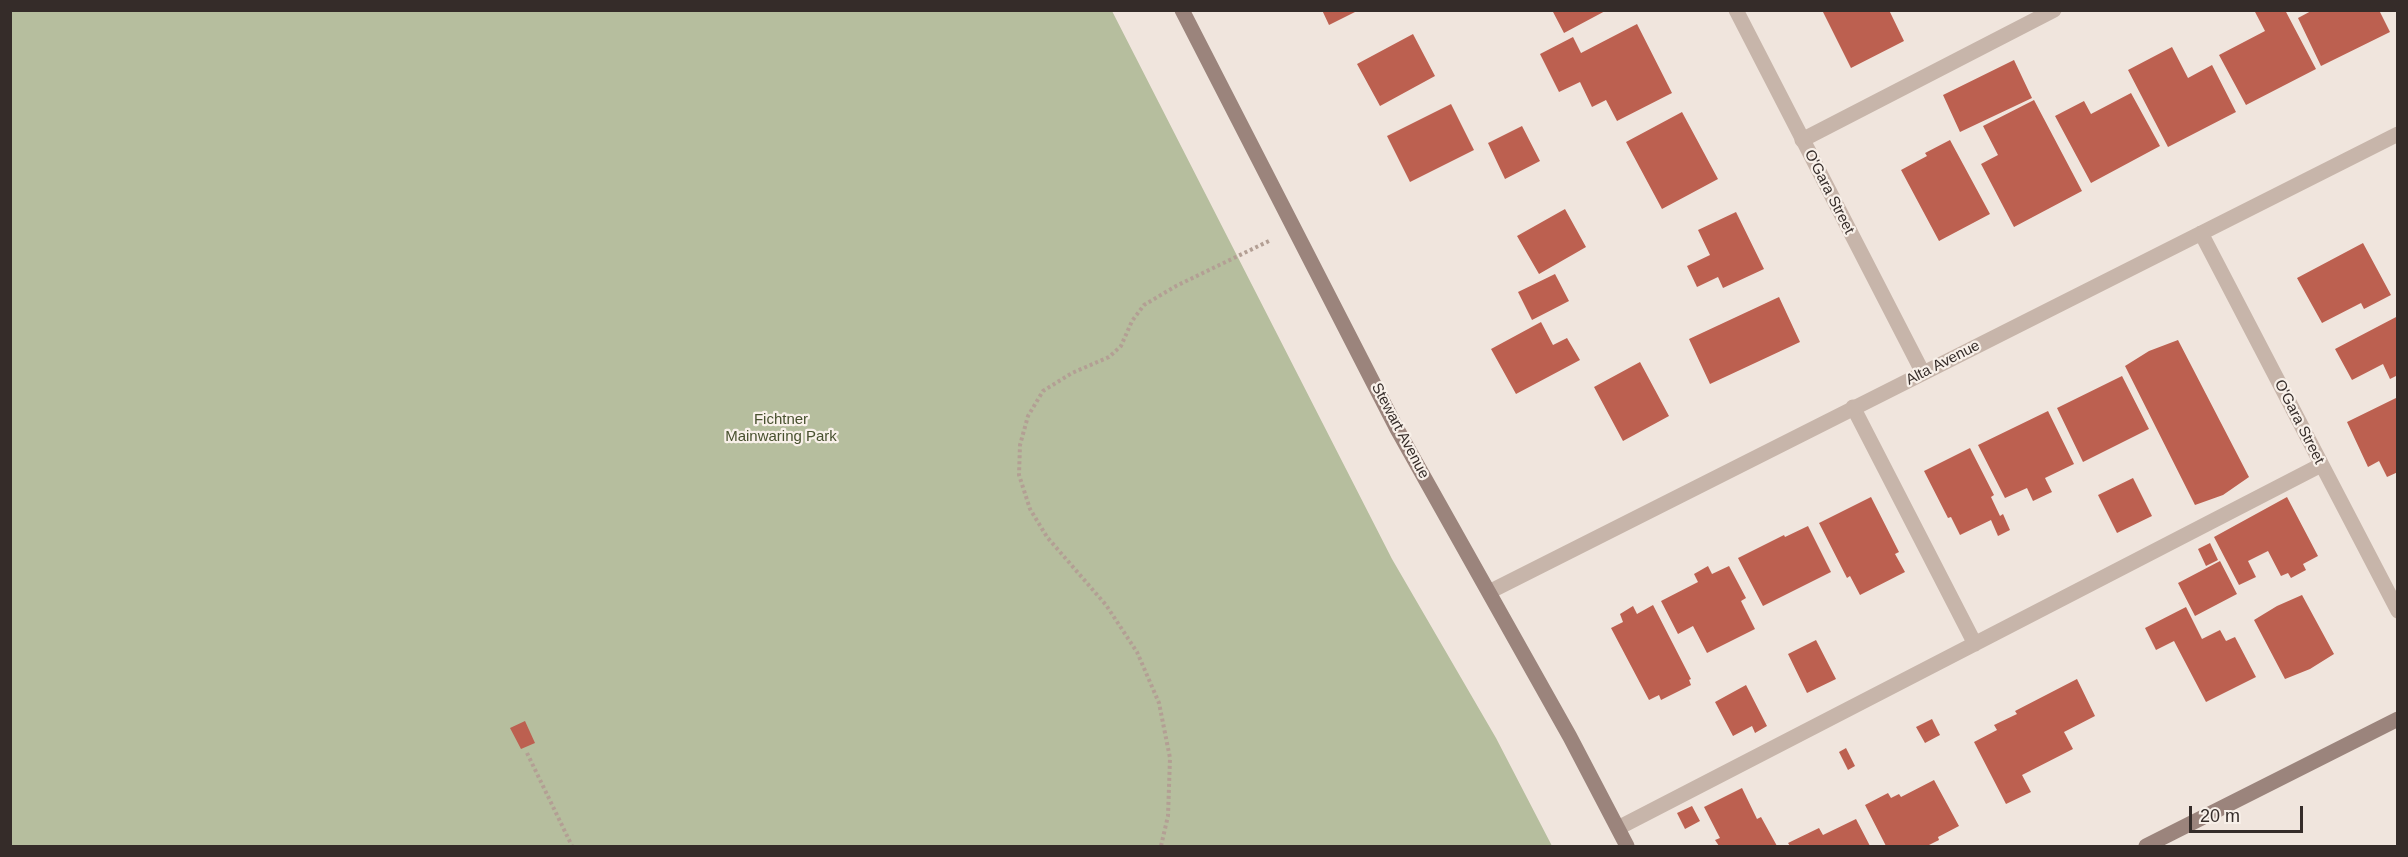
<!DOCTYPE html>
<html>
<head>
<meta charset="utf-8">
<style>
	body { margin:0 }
	#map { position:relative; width:2408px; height:857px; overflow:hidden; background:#f0e5dd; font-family:Arial,sans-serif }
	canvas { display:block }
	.frame { position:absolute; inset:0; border:12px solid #352c29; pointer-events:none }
	.scale { position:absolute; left:2189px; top:806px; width:114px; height:27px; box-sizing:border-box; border:3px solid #352c29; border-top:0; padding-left:8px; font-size:18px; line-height:21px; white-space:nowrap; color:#352c29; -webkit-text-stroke:4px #f8f0e9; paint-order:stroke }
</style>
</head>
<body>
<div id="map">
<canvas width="2408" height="857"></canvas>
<div class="frame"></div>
<div class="scale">20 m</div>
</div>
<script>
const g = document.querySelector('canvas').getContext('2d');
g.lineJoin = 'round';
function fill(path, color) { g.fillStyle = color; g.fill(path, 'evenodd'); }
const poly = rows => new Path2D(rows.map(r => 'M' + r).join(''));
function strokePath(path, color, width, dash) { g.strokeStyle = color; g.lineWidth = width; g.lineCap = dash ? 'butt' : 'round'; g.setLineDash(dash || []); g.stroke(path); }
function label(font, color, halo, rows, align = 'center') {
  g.font = font + ' Arial,sans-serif'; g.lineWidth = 4.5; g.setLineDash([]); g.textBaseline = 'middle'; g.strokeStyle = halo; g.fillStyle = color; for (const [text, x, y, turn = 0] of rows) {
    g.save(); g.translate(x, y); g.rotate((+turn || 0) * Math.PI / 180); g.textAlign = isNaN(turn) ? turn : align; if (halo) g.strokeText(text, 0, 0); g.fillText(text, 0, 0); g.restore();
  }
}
const green = poly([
	[10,11,1112,11,1392,559,1496,738,1552,846,11,846]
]);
const building = poly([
	[1322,10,1359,10,1329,25],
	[1552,10,1607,10,1564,33],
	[1822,10,1889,10,1904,41,1851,68],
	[2254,10,2285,10,2316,69,2246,105,2219,55,2265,31],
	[2313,10,2379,10,2390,32,2321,66,2298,18],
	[1637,24,1672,93,1617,121,1606,100,1592,107,1580,82,1559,92,1540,54,1573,37,1581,53],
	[1413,34,1435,76,1380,106,1357,64],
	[2172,47,2188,78,2212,65,2236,112,2168,147,2128,70],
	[2014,60,2032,98,1960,132,1943,95],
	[2131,93,2160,146,2091,183,2055,116,2084,101,2091,114],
	[2034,100,2082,191,2014,227,1981,164,1998,155,1983,126],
	[1451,104,1474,150,1410,182,1387,136],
	[1682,112,1718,179,1662,209,1626,142],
	[1522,126,1540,161,1505,179,1488,143],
	[1950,140,1990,214,1939,241,1901,170,1927,156,1925,153],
	[1565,209,1586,247,1539,274,1517,236],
	[1736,212,1764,269,1723,288,1718,277,1697,287,1687,266,1710,255,1698,230],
	[2363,243,2391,295,2364,309,2361,303,2322,323,2297,278],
	[1555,274,1569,301,1532,320,1518,292],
	[1779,297,1800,342,1710,384,1689,339],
	[2398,316,2398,375,2390,379,2383,364,2352,380,2335,349],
	[1541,322,1553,345,1567,338,1580,360,1516,394,1491,349],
	[2178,340,2249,477,2223,495,2195,505,2125,366,2149,351],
	[1640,362,1669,416,1623,441,1594,387],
	[2122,376,2149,429,2083,462,2057,408],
	[2398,397,2398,472,2387,477,2379,461,2368,467,2347,422],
	[2048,411,2074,464,2045,478,2052,492,2033,501,2027,488,2005,498,1978,445],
	[1970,448,1994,495,1991,497,2000,516,2003,514,2010,530,1998,536,1991,520,1960,535,1951,517,1948,518,1924,471],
	[2133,478,2152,516,2117,533,2098,495],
	[1871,497,1899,552,1895,554,1905,572,1860,595,1850,576,1847,578,1819,523],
	[2287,497,2318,556,2303,564,2306,570,2291,578,2288,573,2281,576,2268,551,2248,561,2256,577,2239,585,2214,537],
	[1808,526,1831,572,1763,606,1738,558,1784,535,1785,537],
	[2210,543,2218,560,2206,566,2198,549],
	[2220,561,2237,594,2195,616,2178,583],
	[1708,566,1712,574,1729,566,1746,598,1741,601,1755,629,1707,653,1693,626,1678,634,1661,601,1698,582,1694,574],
	[2302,595,2334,654,2310,669,2285,679,2254,620,2277,606],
	[1653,605,1691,679,1689,680,1691,685,1661,700,1659,695,1649,700,1611,628,1623,622,1620,614,1633,606,1637,614],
	[2186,607,2202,639,2220,630,2226,641,2235,637,2256,677,2206,702,2174,641,2156,650,2145,628],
	[1816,640,1836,679,1807,693,1788,654],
	[2077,679,2095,716,2064,732,2073,749,2022,775,2031,792,2006,804,1974,742,1997,730,1994,725,2017,714,2015,711],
	[1746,685,1767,726,1755,733,1752,726,1733,736,1715,702],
	[1932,719,1940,735,1925,743,1916,727],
	[525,721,535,743,521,749,510,728],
	[1846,748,1855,766,1848,770,1839,752],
	[1934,780,1959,826,1938,837,1939,840,1927,846,1886,846,1865,805,1888,793,1891,798,1899,794,1901,797],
	[1742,788,1757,819,1761,817,1777,846,1719,846,1715,840,1720,838,1704,807],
	[1692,806,1700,821,1685,829,1677,813],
	[1856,819,1870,846,1790,846,1788,843,1819,828,1823,835]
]);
const path = poly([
	[527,753,572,846],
	[1161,846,1168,816,1170,758,1159,703,1137,652,1106,605,1047,537,1030,509,1019,475,1020,445,1028,416,1043,391,1072,373,1109,357,1121,346,1132,321,1144,305,1176,286,1271,240]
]);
const lane = poly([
	[1802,140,2054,10],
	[1853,407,1975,644],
	[1618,828,2321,465]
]);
const street = poly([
	[1736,10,1923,373],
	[2201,233,2398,611],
	[1489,592,2398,134]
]);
const secondary = poly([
	[1182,10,1397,429,1570,737,1627,846],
	[2146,846,2398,719]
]);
const streetNames = [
	["O'Gara Street",1829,192,63],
	["Alta Avenue",1943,363,-27],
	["O'Gara Street",2299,422,63],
	["Stewart Avenue",1400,431,62]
];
const parkNames = [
	["Fichtner",781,420],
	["Mainwaring Park",781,437]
];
fill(green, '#b6be9e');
fill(building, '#bc6050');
strokePath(path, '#b39f94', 4, [3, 3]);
strokePath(lane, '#c7b5aa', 15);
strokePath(street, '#c7b5aa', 15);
strokePath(secondary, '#9b847c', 15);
label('15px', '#352c29', '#f8f0e9', streetNames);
label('15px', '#48512f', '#f8f0e9', parkNames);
</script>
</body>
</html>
